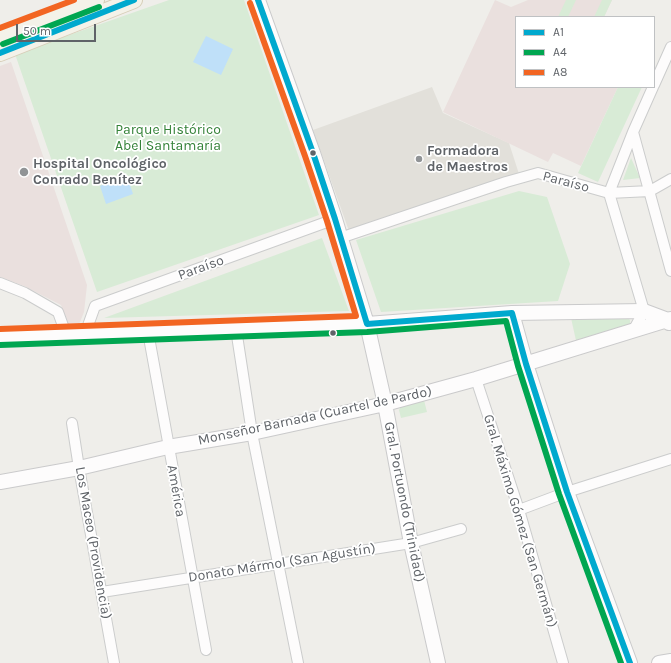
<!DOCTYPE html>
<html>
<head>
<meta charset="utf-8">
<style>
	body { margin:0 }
	#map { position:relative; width:671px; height:663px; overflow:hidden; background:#efeeea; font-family:Karla,sans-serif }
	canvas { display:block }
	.legend { position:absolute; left:515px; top:16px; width:140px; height:72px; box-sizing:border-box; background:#fff; border:1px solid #bfc1c3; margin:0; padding:5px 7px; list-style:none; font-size:12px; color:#5f6368 }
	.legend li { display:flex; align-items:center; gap:8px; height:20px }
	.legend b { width:20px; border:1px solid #bfc1c3 }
	.scale { position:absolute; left:16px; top:24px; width:80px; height:18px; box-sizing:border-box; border:2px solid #5f6368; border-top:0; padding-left:5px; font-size:12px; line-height:14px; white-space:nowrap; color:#5f6368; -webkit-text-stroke:3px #fff; paint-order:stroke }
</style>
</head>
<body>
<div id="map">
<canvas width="671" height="663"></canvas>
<ul class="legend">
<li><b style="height:5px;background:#00a9ce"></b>A1</li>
<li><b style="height:5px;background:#00a651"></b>A4</li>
<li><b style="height:5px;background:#f26522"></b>A8</li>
</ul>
<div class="scale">50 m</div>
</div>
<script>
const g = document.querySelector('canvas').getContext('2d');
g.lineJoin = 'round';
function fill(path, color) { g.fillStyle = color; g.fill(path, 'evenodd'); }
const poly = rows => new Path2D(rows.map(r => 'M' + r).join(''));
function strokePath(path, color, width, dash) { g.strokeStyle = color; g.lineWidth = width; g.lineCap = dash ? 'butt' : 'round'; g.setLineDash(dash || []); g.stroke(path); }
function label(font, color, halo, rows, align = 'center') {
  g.font = font + ' Karla,sans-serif'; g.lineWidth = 3.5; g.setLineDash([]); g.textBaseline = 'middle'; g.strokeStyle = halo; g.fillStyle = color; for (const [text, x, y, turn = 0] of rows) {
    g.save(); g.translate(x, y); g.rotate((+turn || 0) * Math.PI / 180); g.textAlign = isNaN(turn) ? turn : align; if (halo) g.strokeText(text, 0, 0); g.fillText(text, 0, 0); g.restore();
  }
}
const education = poly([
	[432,87,443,113,509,143,519,174,349,231,313,130]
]);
const medical = poly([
	[495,0,511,7,528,0,612,0,604,17,516,17,516,87,618,87,581,166,553,153,548,162,443,112],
	[11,62,87,285,84,312,78,327,69,327,61,305,24,286,0,277,0,66]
]);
const green = poly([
	[169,0,244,0,319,215,97,292,15,54],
	[566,0,576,0,568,17,558,17],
	[602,0,612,0,604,17,594,17],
	[618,87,642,87,598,182,578,173],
	[631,158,640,178,623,180],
	[519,191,547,197,570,264,558,301,381,312,356,240],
	[322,238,349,311,104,318],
	[627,317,630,320,630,326,577,345,571,318],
	[424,400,427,412,401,418,399,410,401,406]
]);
const water = poly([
	[206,36,233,49,221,75,193,62],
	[127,176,133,194,106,204,100,186]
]);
const street = poly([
	[654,85,671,47],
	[633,132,671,271],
	[340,238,506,182,538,173,609,193,650,191,671,179],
	[0,283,25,293,58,312,66,334],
	[236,329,252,433,298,663],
	[633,331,644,311,609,193,633,132,653,87],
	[148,332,206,650],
	[85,334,95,306,335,219],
	[476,379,519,510,563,663],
	[72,423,79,468,114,663],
	[519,510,567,492,671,459],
	[102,592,411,543,461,529]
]);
const secondary = poly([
	[258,0,313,153,335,219,367,324,385,404,411,543,438,663],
	[512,313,526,364,567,492,630,663],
	[0,337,367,324,512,313,644,311,668,320,669,323],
	[0,482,79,468,168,447,252,433,385,404,476,379,671,319],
	[659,663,671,661]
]);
const primary = poly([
	[0,37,96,0],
	[0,53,134,0]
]);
const bus1 = poly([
	[258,0,313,153,335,219,367,324,512,313,526,364,567,492,630,663],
	[0,53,134,0]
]);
const bus2 = poly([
	[3,44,99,7],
	[0,345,367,332,506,321,518,366,559,494,621,663]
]);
const bus3 = poly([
	[0,28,74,0],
	[0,329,356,316,327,221,305,156,250,3]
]);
const markers = [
	[313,153,3.5,"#5f6368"],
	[419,159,4,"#919496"],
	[24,172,5,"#919496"],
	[333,333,3.5,"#5f6368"]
];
const parkNames = [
	["Parque Histórico",168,130],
	["Abel Santamaría",168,146]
];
const poiNames = [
	["Formadora",427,151],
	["de Maestros",427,167],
	["Hospital Oncológico",33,164],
	["Conrado Benítez",33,180]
];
const streetNames = [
	["Paraíso",566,182,15],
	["Paraíso",201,268,-20],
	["Monseñor Barnada (Cuartel de Pardo)",315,416,-12],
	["América",176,491,80],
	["Gral. Portuondo (Trinidad)",404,502,79],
	["Gral. Máximo Gómez (San Germán)",520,521,73],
	["Los Maceo (Providencia)",93,543,80],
	["Donato Mármol (San Agustín)",282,563,-9]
];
fill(education, '#e2e0da');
fill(medical, '#eae0de');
fill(green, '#d8ebd6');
fill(water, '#bfe0f9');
strokePath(street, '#cbcccc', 12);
strokePath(secondary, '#cacacb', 16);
strokePath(primary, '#d7ceb8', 18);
strokePath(street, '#fdfcfc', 10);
strokePath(secondary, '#fdfcfc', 14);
strokePath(primary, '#f4f2e9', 16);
strokePath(bus1, '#00a9ce', 6);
strokePath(bus2, '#00a651', 6);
strokePath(bus3, '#f26522', 6);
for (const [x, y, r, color] of markers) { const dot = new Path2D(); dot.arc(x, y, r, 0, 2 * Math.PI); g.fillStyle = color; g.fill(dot); strokePath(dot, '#fff', 1.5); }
label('14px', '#348238', '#fff', parkNames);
label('bold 14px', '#5f6368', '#fff', poiNames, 'left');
label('14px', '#5f6368', '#fff', streetNames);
</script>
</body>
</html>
